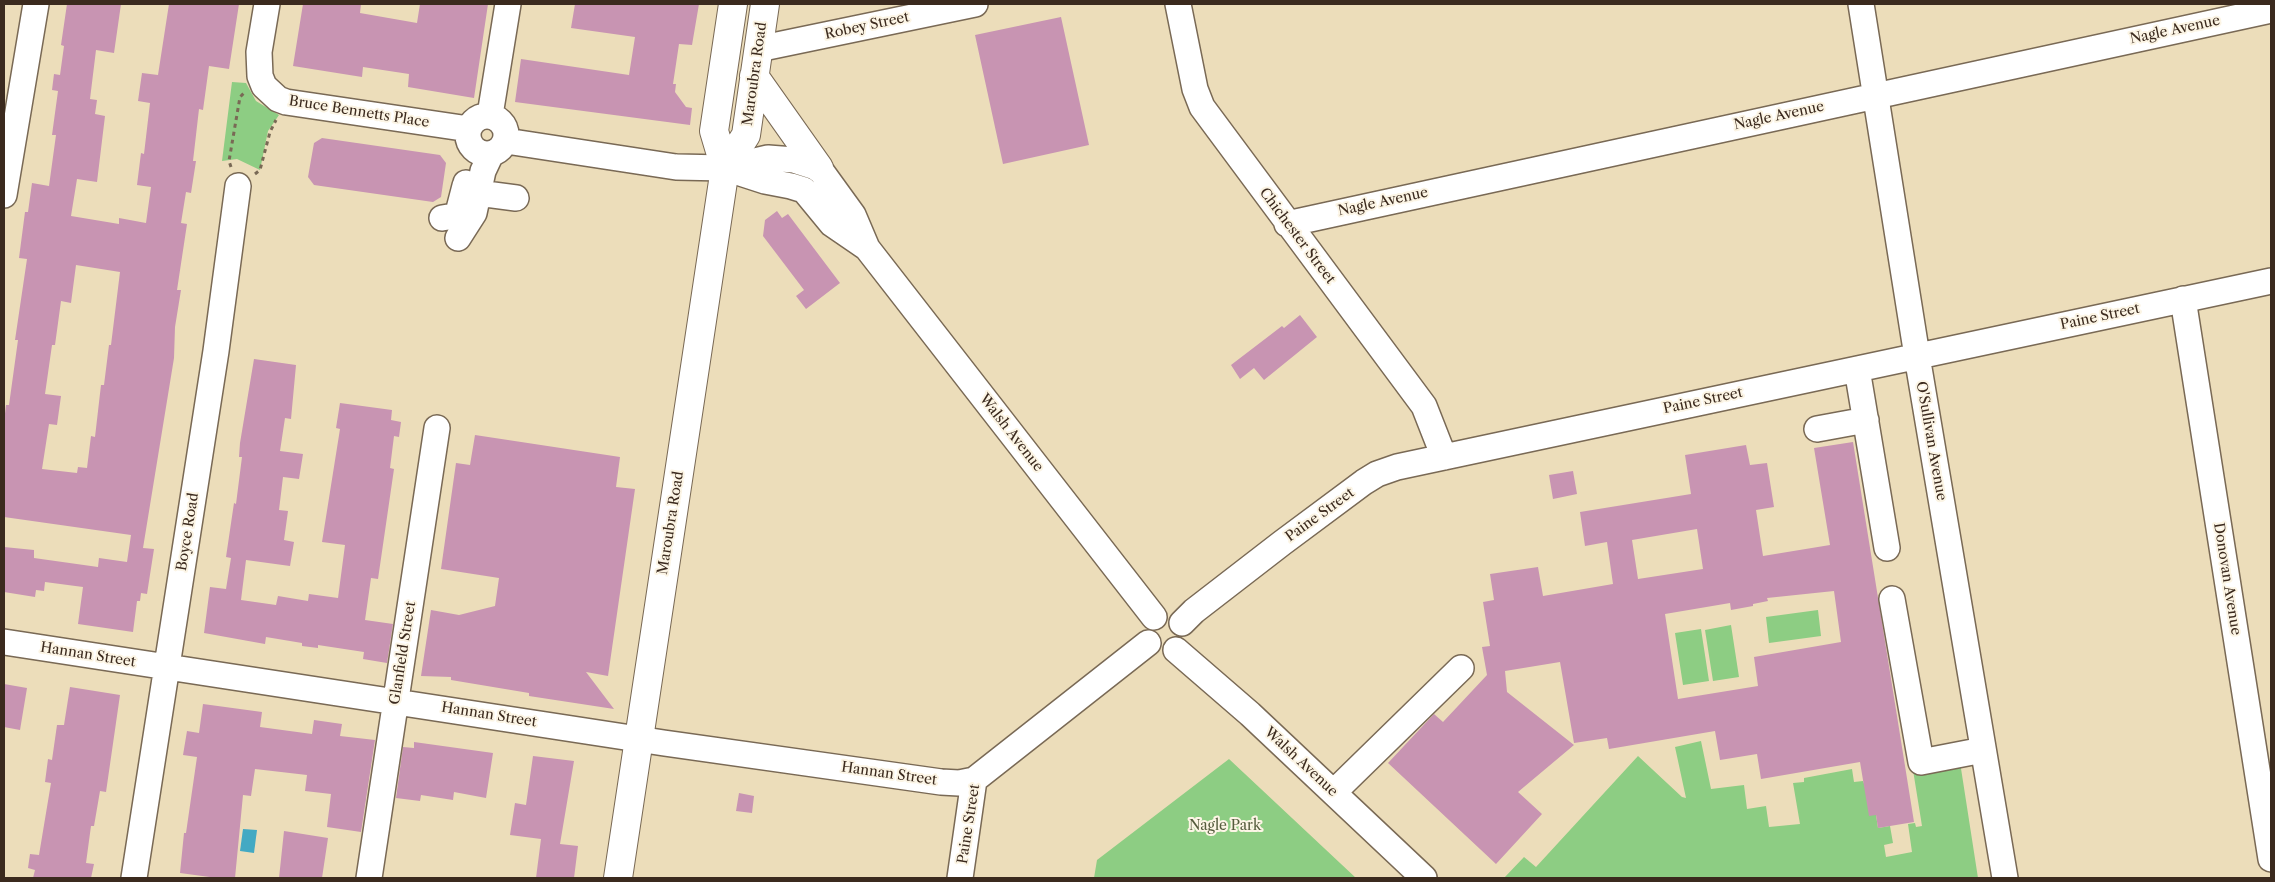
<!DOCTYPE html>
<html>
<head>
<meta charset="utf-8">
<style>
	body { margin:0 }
	#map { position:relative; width:2275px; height:882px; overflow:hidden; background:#ecddba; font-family:"Libre Caslon Text",serif }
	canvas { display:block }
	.frame { position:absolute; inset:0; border:5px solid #3b2a1e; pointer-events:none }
</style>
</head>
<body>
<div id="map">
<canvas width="2275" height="882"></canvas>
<div class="frame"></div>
</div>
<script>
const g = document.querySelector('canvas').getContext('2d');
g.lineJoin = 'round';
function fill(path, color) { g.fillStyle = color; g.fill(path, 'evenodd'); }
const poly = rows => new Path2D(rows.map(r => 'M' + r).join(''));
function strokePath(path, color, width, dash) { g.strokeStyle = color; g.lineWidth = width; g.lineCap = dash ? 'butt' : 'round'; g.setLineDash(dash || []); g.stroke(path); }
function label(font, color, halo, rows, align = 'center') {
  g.font = font + ' "Libre Caslon Text",serif'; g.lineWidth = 4; g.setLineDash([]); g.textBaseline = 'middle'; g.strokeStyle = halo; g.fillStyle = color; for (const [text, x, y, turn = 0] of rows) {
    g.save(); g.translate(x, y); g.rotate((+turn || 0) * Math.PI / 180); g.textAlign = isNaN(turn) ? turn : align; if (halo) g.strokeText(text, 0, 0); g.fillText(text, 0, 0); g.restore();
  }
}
const green = poly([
	[232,82,246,83,256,101,279,115,268,131,260,170,237,159,222,161],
	[1818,610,1821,636,1769,643,1766,617],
	[1731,625,1739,677,1713,681,1705,630],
	[1701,629,1709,681,1683,685,1675,633],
	[1701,741,1711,789,1744,785,1747,809,1766,806,1769,827,1800,824,1793,783,1804,782,1804,778,1852,769,1854,782,1863,781,1876,815,1878,828,1890,826,1893,843,1884,845,1886,857,1912,852,1908,824,1915,823,1916,827,1922,826,1913,770,1960,762,1978,878,1504,878,1524,857,1536,867,1638,756,1682,797,1686,798,1675,747],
	[1229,759,1356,878,1094,878,1097,860]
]);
const water = poly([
	[243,829,257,830,254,853,240,851]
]);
const building = poly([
	[67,4,121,4,114,53,96,50,90,99,97,100,95,114,105,116,97,182,77,179,71,216,119,224,119,218,146,223,151,187,137,185,141,153,144,154,150,103,138,101,142,73,158,75,169,4,239,4,229,69,209,66,203,110,199,109,193,161,196,161,191,193,186,192,181,223,187,224,177,290,181,290,175,327,174,358,143,548,154,549,147,594,141,593,140,601,137,601,133,632,78,624,83,587,45,582,44,591,36,590,35,597,4,592,4,547,34,550,34,558,98,567,99,558,127,562,131,535,4,517,4,422,6,405,9,405,18,340,15,340,27,259,19,258,25,212,28,212,32,183,49,186,56,135,52,135,58,91,52,90,54,74,60,75,64,46,61,45],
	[76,265,120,272,111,345,109,345,104,385,101,385,95,437,91,436,87,468,78,467,77,473,42,469,49,424,57,425,61,396,45,394,52,345,55,345,61,301,71,303],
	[303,4,361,4,360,13,417,23,420,4,488,4,474,98,408,87,409,74,363,67,362,77,293,66],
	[575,4,699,4,692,45,679,44,673,84,676,84,675,92,686,107,692,108,690,125,515,102,521,59,629,75,635,37,571,28],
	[1061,17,1089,145,1003,164,975,35],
	[322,138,440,155,446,163,441,197,433,202,314,185,308,177,314,143],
	[777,211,782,218,788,214,840,283,806,309,796,296,804,290,763,236,765,220],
	[1300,315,1317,337,1264,380,1254,368,1240,379,1231,365,1282,326,1284,328],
	[254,359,296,365,291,419,285,418,280,451,303,454,299,479,283,477,279,510,288,511,284,540,294,542,290,566,246,560,241,600,276,605,278,596,308,601,309,594,338,598,345,545,322,542,340,429,336,428,340,403,392,410,391,420,401,422,399,437,394,436,390,468,394,469,378,579,371,578,365,620,393,624,387,663,363,659,364,652,318,645,318,648,302,646,302,643,266,637,265,644,204,633,210,587,226,589,231,558,226,557,234,503,236,504,242,457,239,457,240,443],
	[475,435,620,457,616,487,635,489,608,676,586,672,614,709,529,696,529,693,451,680,451,677,421,676,431,610,459,615,495,606,499,578,441,569,456,463,470,465],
	[1853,442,1914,822,1878,828,1876,815,1869,816,1860,762,1761,779,1757,754,1720,760,1715,731,1609,749,1607,738,1574,743,1560,662,1505,671,1507,692,1574,745,1518,792,1542,814,1496,864,1388,763,1434,714,1443,722,1487,675,1482,647,1490,646,1483,602,1494,600,1490,574,1538,567,1543,596,1613,584,1607,542,1585,546,1580,512,1691,494,1685,455,1746,445,1750,465,1767,463,1774,507,1756,510,1763,556,1830,545,1814,448],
	[1697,529,1703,569,1638,579,1632,540],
	[1834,591,1841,642,1754,657,1758,686,1678,699,1665,614,1730,603,1731,610,1753,606,1753,604,1768,601,1767,598],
	[1573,471,1577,494,1553,499,1549,475],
	[4,684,27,688,20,730,4,727],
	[70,687,120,695,106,792,100,791,94,826,91,826,86,863,94,864,91,878,33,878,35,870,28,868,30,854,39,855,51,783,45,782,48,759,52,760,57,725,64,725],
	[203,704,262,712,260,727,312,734,314,720,342,724,340,736,375,740,361,832,327,827,331,794,305,791,307,775,255,769,251,796,243,795,235,878,217,878,180,873,184,833,186,833,197,757,183,755,187,731,199,733],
	[414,742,493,753,486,798,454,792,453,800,421,795,420,801,396,798,403,747,414,748],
	[533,756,574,761,560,844,578,846,574,878,536,878,541,839,510,835,515,803,526,805],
	[739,793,754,796,752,813,736,811],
	[284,831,328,838,322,878,279,878]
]);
const path = poly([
	[231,167,229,161,240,97,244,93],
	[255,174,260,170,270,132,276,120]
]);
const minor = poly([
	[267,4,259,52,260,76,264,86,278,99,286,102,469,129],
	[1178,4,1195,89,1202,107,1424,406,1444,457],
	[1861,4,1917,356,2005,878],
	[758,49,975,4],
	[490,115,508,4],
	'468 135a19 19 0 1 1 38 0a19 19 0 1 1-38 0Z',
	[506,141,676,167,725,168,768,158,794,160,819,168,853,215,867,248,1154,617],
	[725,168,765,181,791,186,804,190,832,224,867,248],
	[466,183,471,190,478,193,516,198],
	[4,195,36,4],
	[442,218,454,216,458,213,465,186],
	[1287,224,2271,10],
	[458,238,474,213,483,171,491,154],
	[2183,299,2271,859],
	[1857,369,1887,548],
	[1817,429,1866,420],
	[1892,599,1921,762,1983,750],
	[1182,623,1194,611,1282,543,1364,482,1377,474,1397,467,2271,281],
	[4,642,664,743,941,782,959,783,974,780],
	[1176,650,1250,714,1424,878],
	[1334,792,1461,668],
	[134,878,216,351,238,186],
	[369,878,437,428],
	[960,878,974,780,1148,643]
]);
const major = poly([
	[754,76,819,168],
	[725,168,714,131,733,4],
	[618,878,725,168,746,135,765,4]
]);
const streetNames = [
	["Robey Street",867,26,-12],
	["Nagle Avenue",2175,30,-12],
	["Maroubra Road",755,74,-82],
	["Bruce Bennetts Place",359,112,9],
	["Nagle Avenue",1779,116,-12],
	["Nagle Avenue",1383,202,-12],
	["Chichester Street",1297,236,53],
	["Paine Street",2100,317,-12],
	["Paine Street",1703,401,-12],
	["Walsh Avenue",1011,433,52],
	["O'Sullivan Avenue",1931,441,80],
	["Paine Street",1320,515,-36],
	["Maroubra Road",671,523,-81],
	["Boyce Road",188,532,-81],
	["Donovan Avenue",2227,579,81],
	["Glanfield Street",403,653,-81],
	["Hannan Street",88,655,9],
	["Hannan Street",489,715,9],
	["Walsh Avenue",1301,762,43],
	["Hannan Street",889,774,8],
	["Paine Street",969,824,-81]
];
const parkNames = [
	["Nagle Park",1225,826]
];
fill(green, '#8dcd83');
fill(water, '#43a9c3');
fill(building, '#c894b2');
strokePath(minor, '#796955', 28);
strokePath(major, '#796955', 30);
strokePath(path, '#796955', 3, [4, 4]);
strokePath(minor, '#fff', 25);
strokePath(major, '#fff', 28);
label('14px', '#3b2a1e', '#fcf5e5', streetNames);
label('14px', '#545b3c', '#fcf5e5', parkNames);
</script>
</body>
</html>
